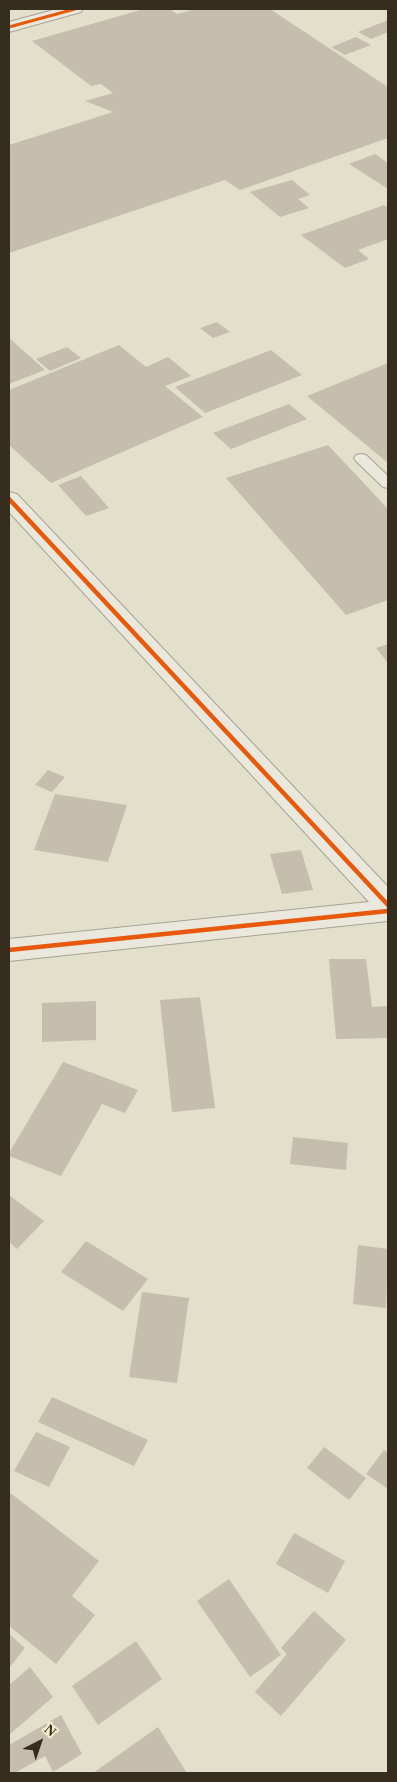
<!DOCTYPE html>
<html>
<head>
<meta charset="utf-8">
<style>
	body { margin:0 }
	#map { position:relative; width:397px; height:1782px; overflow:hidden; background:#e2dfcb; font-family:Georgia,serif }
	canvas { display:block }
	.frame { position:absolute; inset:0; border:10px solid #352d1d; pointer-events:none }
	.north { position:absolute; left:15px; top:1717px; width:50px; height:50px; -webkit-text-stroke:4px #f4f0d0; paint-order:stroke; rotate:41deg; font-size:14px; font-weight:700; line-height:20px; text-align:center; color:#352d1d }
	.north::after { content:''; display:block; margin:auto; width:18px; height:22px; background:#352d1d; clip-path:polygon(50% 0,100% 100%,50% 72%,0 100%) }
</style>
</head>
<body>
<div id="map">
<canvas width="397" height="1782"></canvas>
<div class="frame"></div>
<div class="north">N</div>
</div>
<script>
const g = document.querySelector('canvas').getContext('2d');
g.lineJoin = 'round';
function fill(path, color) { g.fillStyle = color; g.fill(path, 'evenodd'); }
const poly = rows => new Path2D(rows.map(r => 'M' + r).join(''));
function strokePath(path, color, width, dash) { g.strokeStyle = color; g.lineWidth = width; g.lineCap = dash ? 'butt' : 'round'; g.setLineDash(dash || []); g.stroke(path); }
const building = poly([
	[144,9,169,9,177,14,196,9,270,9,388,87,388,138,240,190,225,180,9,253,9,145,113,112,85,101,113,93,101,84,91,86,32,41],
	[388,20,388,32,371,39,358,32],
	[356,37,371,45,345,55,331,47],
	[375,154,388,163,388,189,349,164],
	[292,180,310,195,298,199,309,208,280,217,250,192],
	[384,205,388,208,388,239,358,250,369,259,345,268,301,235],
	[217,322,230,332,213,338,200,328],
	[9,338,45,370,9,384],
	[119,345,146,367,168,357,191,376,165,386,203,417,51,483,9,445,9,390],
	[67,347,81,358,50,371,36,359],
	[271,350,302,375,205,413,175,387],
	[388,363,388,463,307,396],
	[289,404,307,419,231,449,213,433],
	[328,445,388,509,388,600,346,615,226,478],
	[81,476,109,508,86,516,58,485],
	[388,644,388,663,376,648],
	[48,770,65,777,52,792,35,785],
	[55,794,127,805,108,862,34,850],
	[301,850,313,890,282,894,270,854],
	[329,959,366,959,372,1007,388,1006,388,1038,336,1039],
	[200,997,215,1108,172,1112,160,1000],
	[96,1001,96,1040,42,1042,42,1003],
	[63,1062,138,1090,125,1113,102,1104,61,1176,9,1156,9,1153],
	[293,1137,348,1143,346,1170,290,1164],
	[9,1195,44,1221,17,1249,9,1242],
	[86,1241,148,1279,123,1311,61,1272],
	[358,1245,388,1249,386,1308,353,1304],
	[142,1292,189,1298,177,1383,129,1377],
	[52,1397,148,1440,134,1466,38,1422],
	[36,1432,70,1447,49,1487,14,1471],
	[324,1447,366,1478,349,1500,307,1468],
	[384,1450,388,1453,388,1489,366,1474],
	[9,1492,99,1561,72,1596,95,1615,56,1664,9,1626],
	[294,1533,345,1561,328,1593,276,1564],
	[229,1579,281,1655,250,1677,197,1601],
	[314,1611,346,1640,281,1716,255,1692,287,1654,281,1648],
	[9,1634,25,1648,9,1668],
	[136,1641,162,1679,98,1725,72,1686],
	[30,1667,53,1697,9,1735,9,1685],
	[61,1715,82,1754,53,1772,45,1756,15,1773,9,1773,9,1745],
	[158,1727,187,1773,93,1773]
]);
const service = poly([
	[361,454,366,455,388,476,388,488,383,487,356,461,354,458,356,455,361,454]
]);
const minor = poly([
	[57,9,83,9,81,12,9,32,9,22,57,9],
	[9,492,17,494,388,887,388,921,9,961,9,939,369,902,9,512,9,492]
]);
const cyclewayFar1 = poly([
	[9,27,75,9]
]);
const cycleway = poly([
	[9,499,388,905],
	[9,950,388,911]
]);
fill(building, '#c5beac');
strokePath(service, '#a7a394', 2);
strokePath(minor, '#a7a394', 2);
fill(service, '#eae8dc');
fill(minor, '#eae8dc');
strokePath(cyclewayFar1, '#e8590c', 3);
strokePath(cycleway, '#e8590c', 4.5);
</script>
</body>
</html>
